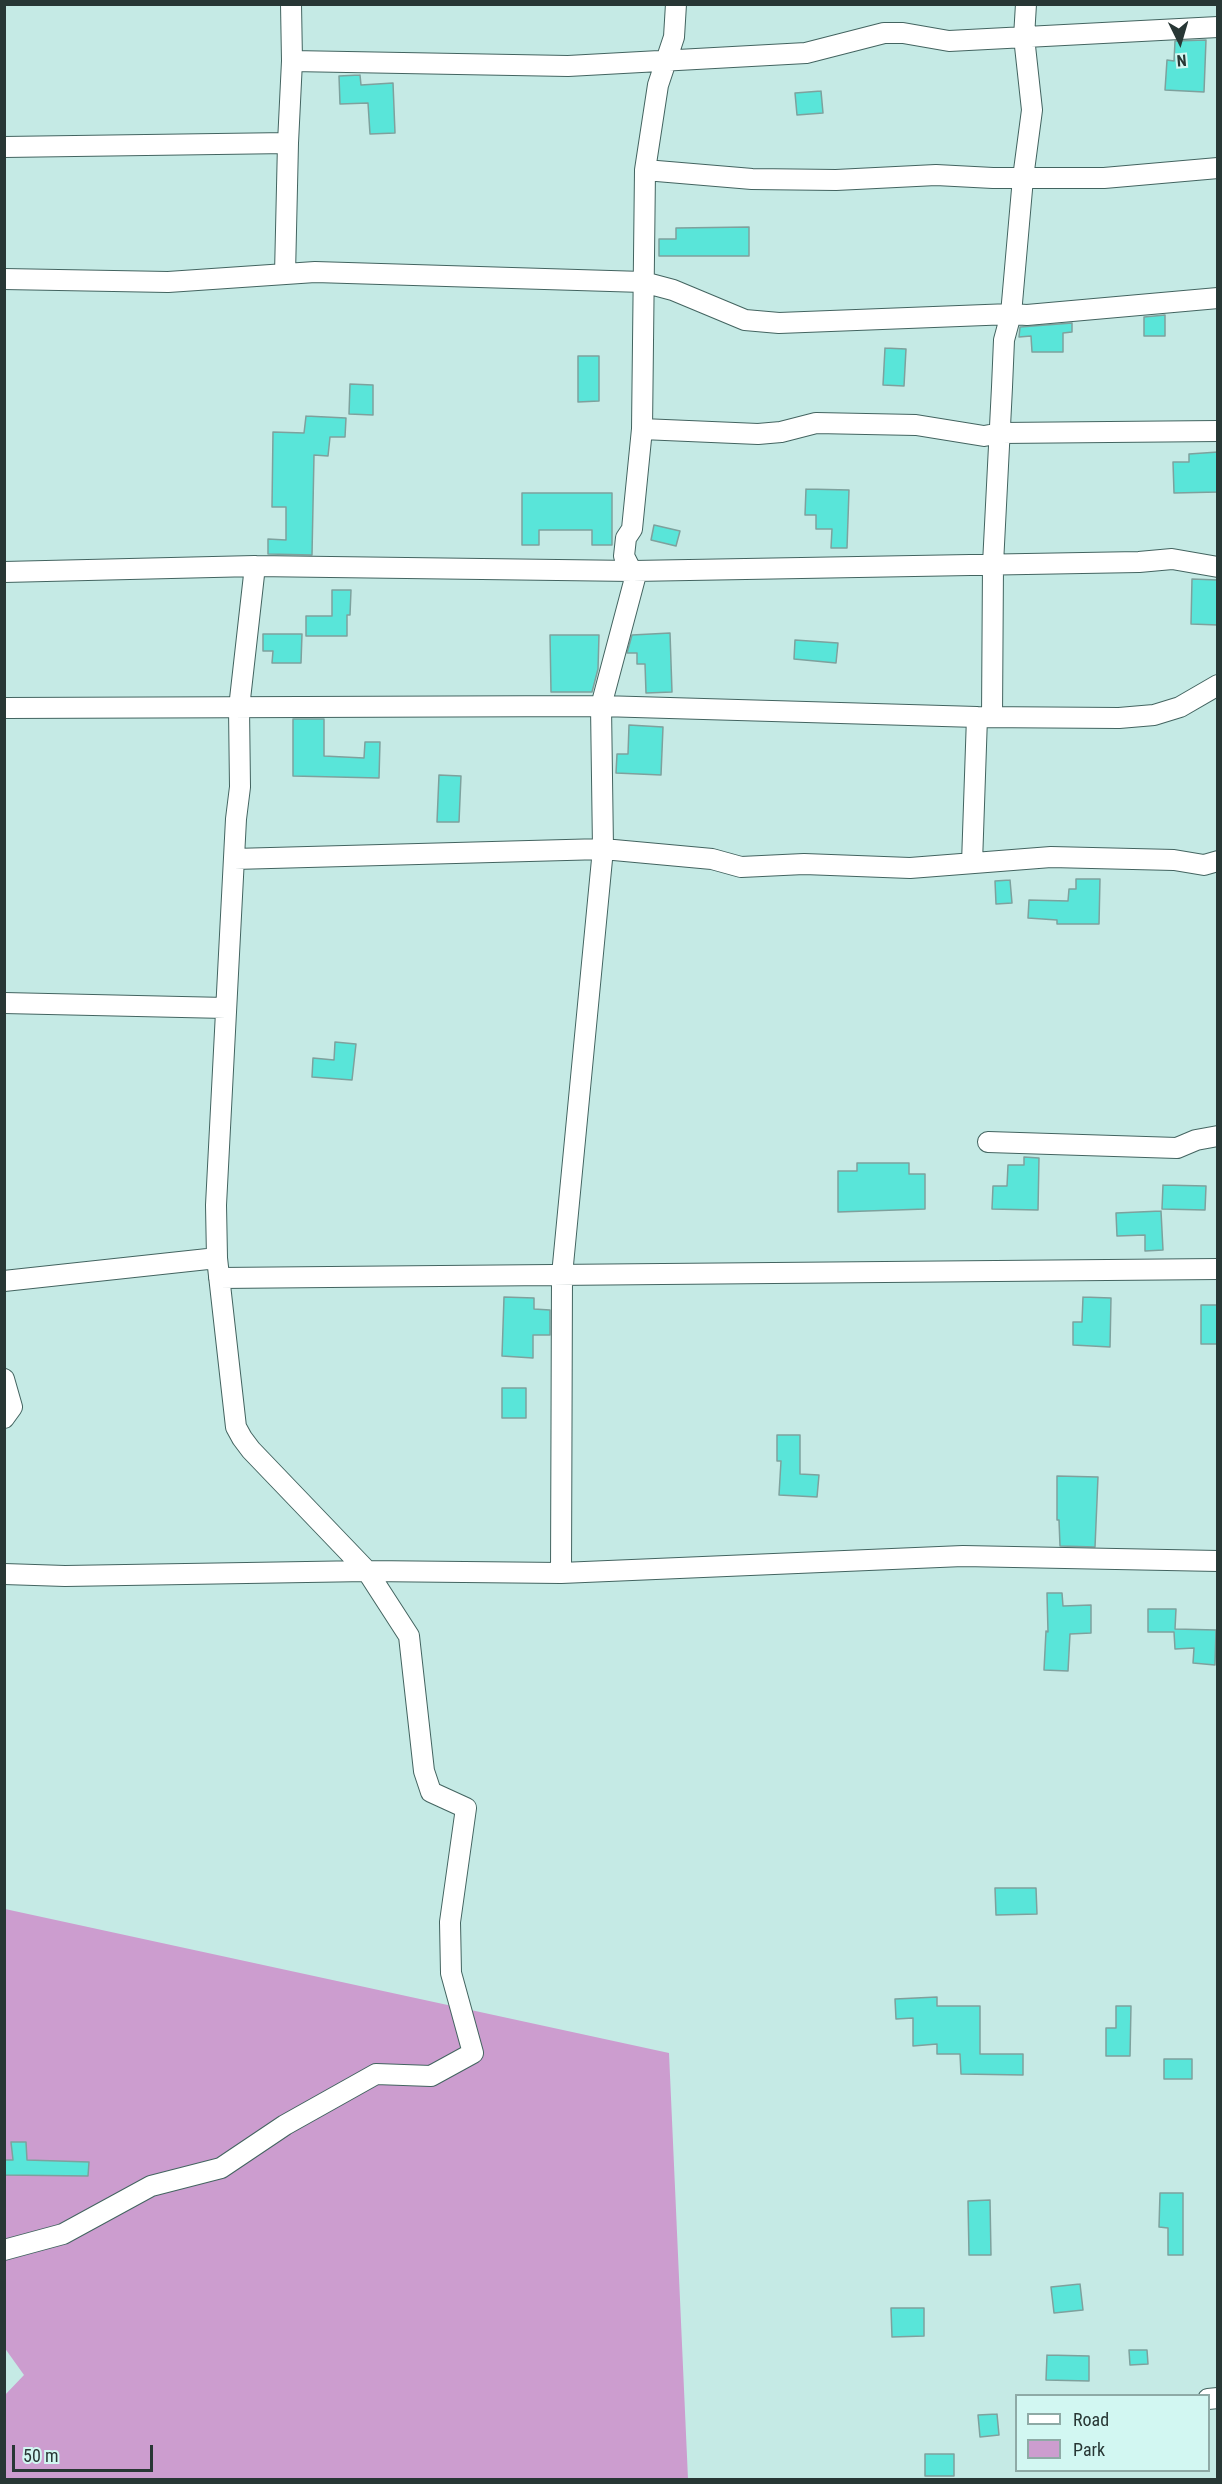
<!DOCTYPE html>
<html>
<head>
<meta charset="utf-8">
<style>
	body { margin:0 }
	#map { position:relative; width:1222px; height:2484px; overflow:hidden; background:#c5eae5; font-family:"Roboto Condensed",sans-serif }
	canvas { display:block }
	.frame { position:absolute; inset:0; border:6px solid #283735; pointer-events:none }
	.legend { position:absolute; left:1015px; top:2394px; width:195px; height:78px; box-sizing:border-box; background:#d2f7f2; border:2px solid #8eaaa6; margin:0; padding:8px 10px; list-style:none; font-size:18px; color:#283735 }
	.legend li { display:flex; align-items:center; gap:12px; height:30px }
	.legend b { width:30px; border:2px solid #8eaaa6 }
	.north { position:absolute; left:1150px; top:12px; width:60px; height:60px; -webkit-text-stroke:4px #d2f7f2; paint-order:stroke; rotate:175deg; font-size:16px; font-weight:700; line-height:24px; text-align:center; color:#283735 }
	.north::after { content:''; display:block; margin:auto; width:21px; height:27px; background:#283735; clip-path:polygon(50% 0,100% 100%,50% 72%,0 100%) }
	.scale { position:absolute; left:12px; top:2445px; width:141px; height:27px; box-sizing:border-box; border:3px solid #283735; border-top:0; padding-left:8px; font-size:18px; line-height:21px; white-space:nowrap; color:#283735; -webkit-text-stroke:4px #d2f7f2; paint-order:stroke }
</style>
</head>
<body>
<div id="map">
<canvas width="1222" height="2484"></canvas>
<div class="frame"></div>
<ul class="legend">
<li><b style="height:8px;background:#fff"></b>Road</li>
<li><b style="height:16px;background:#cc9dcf"></b>Park</li>
</ul>
<div class="north">N</div>
<div class="scale">50 m</div>
</div>
<script>
const g = document.querySelector('canvas').getContext('2d');
g.lineJoin = 'round';
function fill(path, color) { g.fillStyle = color; g.fill(path, 'evenodd'); }
const poly = rows => new Path2D(rows.map(r => 'M' + r).join(''));
function strokePath(path, color, width, dash) { g.strokeStyle = color; g.lineWidth = width; g.lineCap = dash ? 'butt' : 'round'; g.setLineDash(dash || []); g.stroke(path); }
const green = poly([
	[5,1909,669,2053,688,2479,5,2479,4,2396,24,2375,4,2347]
]);
const building = poly([
	[1206,40,1204,92,1165,90,1167,60,1174,61,1175,41,1206,40],
	[360,75,361,85,393,83,395,133,370,134,368,103,340,104,339,76,360,75],
	[821,91,823,113,797,115,795,93,821,91],
	[749,227,749,256,659,256,659,239,676,239,676,228,749,227],
	[1165,315,1165,336,1144,336,1144,317,1165,315],
	[1072,323,1072,332,1063,333,1063,352,1032,352,1031,336,1019,337,1020,327,1072,323],
	[885,348,906,349,904,386,883,385,885,348],
	[578,356,599,356,599,401,578,402,578,356],
	[350,384,373,385,373,415,349,414,350,384],
	[306,416,346,418,345,437,330,437,328,456,314,455,312,555,268,554,268,539,286,540,286,507,272,507,273,432,304,433,306,416],
	[1218,452,1218,492,1174,493,1173,462,1189,462,1189,454,1218,452],
	[806,489,849,490,847,548,831,548,832,529,816,529,816,515,805,515,806,489],
	[522,493,612,493,612,545,592,545,592,530,539,530,539,545,522,545,522,493],
	[654,525,680,531,676,546,651,540,654,525],
	[1192,579,1218,580,1218,625,1191,624,1192,579],
	[332,590,351,590,350,615,347,615,347,636,306,636,306,616,332,616,332,590],
	[670,633,672,692,646,693,645,664,637,664,637,653,627,653,632,635,670,633],
	[263,634,302,634,301,663,272,663,273,651,263,651,263,634],
	[550,635,599,635,598,669,592,692,551,692,550,635],
	[795,640,838,643,836,663,794,659,795,640],
	[293,719,324,719,324,756,364,758,365,742,380,742,379,778,293,776,293,719],
	[629,725,663,727,661,775,616,773,617,754,628,754,629,725],
	[439,775,461,776,459,822,437,822,439,775],
	[1076,879,1100,879,1099,924,1057,924,1057,920,1028,918,1029,900,1068,901,1069,889,1076,889,1076,879],
	[1010,880,1012,903,996,904,995,881,1010,880],
	[335,1042,356,1044,352,1080,312,1077,313,1058,334,1060,335,1042],
	[1024,1157,1039,1158,1038,1210,992,1209,993,1186,1007,1186,1008,1165,1024,1165,1024,1157],
	[857,1163,909,1163,909,1174,925,1174,925,1209,838,1212,838,1171,857,1171,857,1163],
	[1163,1185,1206,1186,1205,1210,1162,1209,1163,1185],
	[1161,1211,1163,1250,1145,1251,1145,1235,1117,1236,1116,1213,1161,1211],
	[504,1297,534,1298,534,1309,550,1310,550,1335,533,1335,533,1358,502,1356,504,1297],
	[1083,1297,1111,1298,1110,1347,1073,1345,1073,1322,1082,1322,1083,1297],
	[1201,1305,1218,1305,1218,1344,1201,1344,1201,1305],
	[502,1388,526,1388,526,1418,502,1418,502,1388],
	[777,1435,800,1435,800,1474,819,1475,817,1497,779,1495,781,1461,777,1461,777,1435],
	[1057,1476,1098,1477,1095,1547,1060,1546,1059,1520,1057,1520,1057,1476],
	[1047,1593,1062,1593,1063,1606,1091,1605,1091,1633,1070,1634,1068,1671,1044,1670,1046,1631,1048,1632,1047,1593],
	[1148,1609,1176,1609,1175,1629,1216,1630,1215,1665,1193,1663,1194,1648,1175,1649,1174,1632,1148,1632,1148,1609],
	[995,1888,1036,1888,1037,1914,996,1915,995,1888],
	[937,1997,937,2006,980,2006,980,2054,1023,2054,1023,2075,961,2074,960,2054,937,2054,937,2044,913,2046,913,2018,896,2019,895,1999,937,1997],
	[1116,2006,1131,2006,1130,2056,1106,2056,1106,2028,1116,2028,1116,2006],
	[1164,2059,1192,2059,1192,2079,1164,2079,1164,2059],
	[11,2142,26,2142,27,2160,89,2162,88,2176,4,2175,4,2160,13,2160,11,2142],
	[1160,2193,1183,2193,1183,2255,1168,2255,1168,2228,1159,2227,1160,2193],
	[990,2200,991,2255,969,2255,968,2201,990,2200],
	[1080,2284,1083,2310,1054,2313,1051,2287,1080,2284],
	[891,2308,924,2308,924,2336,892,2337,891,2308],
	[1129,2350,1147,2350,1148,2364,1130,2365,1129,2350],
	[1047,2355,1089,2356,1089,2381,1046,2380,1047,2355],
	[997,2414,999,2435,980,2437,978,2415,997,2414],
	[925,2454,954,2454,954,2476,925,2476,925,2454]
]);
const street = poly([
	[291,4,292,61],
	[676,4,674,37,658,85,645,170,642,429,632,529,626,538,624,556,635,578,601,706,603,849,712,859,741,867,804,864,910,868,1051,857,1174,860,1204,865,1218,861],
	[4,147,288,143,292,61,568,66,806,53,884,33,903,33,949,41,1218,27],
	[645,170,752,179,836,180,936,175,993,178,1104,178,1218,168],
	[285,274,288,143],
	[4,279,168,282,315,272,643,282,673,290,745,320,779,323,1011,314,1023,178,1032,110,1024,37,1026,4],
	[642,429,758,434,781,432,816,423,916,425,984,436,1001,433,1218,431],
	[4,572,255,566,633,571,1139,562,1172,559,1218,567],
	[4,708,601,706,977,717,1119,718,1154,715,1180,707,1218,685],
	[992,717,993,564,1002,387,1004,340,1011,314,1027,315,1218,298],
	[234,859,603,849,562,1275,561,1573],
	[972,863,977,717],
	[4,1003,226,1008],
	[988,1142,1177,1148,1196,1140,1218,1136],
	[219,1278,1218,1269],
	[4,1281,217,1258],
	[4,1379,12,1407,4,1418],
	[4,1574,65,1576,367,1571,561,1573,963,1556,1218,1561],
	[4,2250,63,2234,151,2186,221,2168,285,2125,376,2074,431,2076,473,2053,451,1973,450,1922,466,1808,431,1792,424,1771,409,1636,367,1571,251,1450,242,1438,236,1427,217,1258,216,1205,236,819,240,787,239,708,255,566],
	[1208,2399,1218,2398]
]);
fill(green, '#cc9dcf');
fill(building, '#59e5d9');
strokePath(building, '#7ea19d', 1.5);
strokePath(street, '#436460', 22);
strokePath(street, '#fff', 20);
</script>
</body>
</html>
